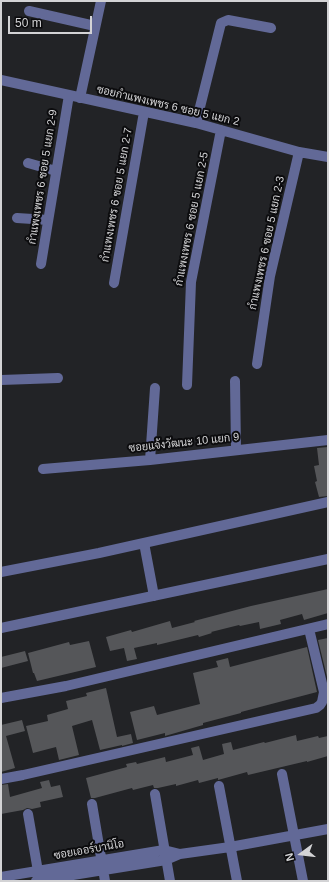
<!DOCTYPE html>
<html>
<head>
<meta charset="utf-8">
<style>
	body { margin:0 }
	#map { position:relative; width:329px; height:882px; overflow:hidden; background:#222326; font-family:Arial,sans-serif }
	canvas { display:block }
	.frame { position:absolute; inset:0; border:2px solid #d3d3d5; pointer-events:none }
	.north { position:absolute; left:281px; top:834px; width:40px; height:40px; -webkit-text-stroke:3px #0c0c0e; paint-order:stroke; rotate:255deg; font-size:11px; font-weight:700; line-height:16px; text-align:center; color:#d3d3d5 }
	.north::after { content:''; display:block; margin:auto; width:14px; height:18px; background:#d3d3d5; clip-path:polygon(50% 0,100% 100%,50% 72%,0 100%) }
	.scale { position:absolute; left:8px; top:16px; width:84px; height:18px; box-sizing:border-box; border:2px solid #d3d3d5; border-top:0; padding-left:5px; font-size:12px; line-height:14px; white-space:nowrap; color:#d3d3d5; -webkit-text-stroke:3px #0c0c0e; paint-order:stroke }
</style>
</head>
<body>
<div id="map">
<canvas width="329" height="882"></canvas>
<div class="frame"></div>
<div class="north">N</div>
<div class="scale">50 m</div>
</div>
<script>
const g = document.querySelector('canvas').getContext('2d');
g.lineJoin = 'round';
function fill(path, color) { g.fillStyle = color; g.fill(path, 'evenodd'); }
const poly = rows => new Path2D(rows.map(r => 'M' + r).join(''));
function strokePath(path, color, width, dash) { g.strokeStyle = color; g.lineWidth = width; g.lineCap = dash ? 'butt' : 'round'; g.setLineDash(dash || []); g.stroke(path); }
function label(font, color, halo, rows, align = 'center') {
  g.font = font + ' Arial,Sarabun,sans-serif'; g.lineWidth = 4; g.setLineDash([]); g.textBaseline = 'middle'; g.strokeStyle = halo; g.fillStyle = color; for (const [text, x, y, turn = 0] of rows) {
    g.save(); g.translate(x, y); g.rotate((+turn || 0) * Math.PI / 180); g.textAlign = isNaN(turn) ? turn : align; if (halo) g.strokeText(text, 0, 0); g.fillText(text, 0, 0); g.restore();
  }
}
const building = poly([
	[328,447,328,496,319,497,315,482,317,481,314,466,319,465,317,448],
	[328,589,328,613,304,620,302,614,280,620,281,624,260,629,259,622,240,626,239,625,211,632,212,633,199,637,198,635,157,645,157,643,134,648,137,659,127,661,124,648,110,651,106,637,131,630,132,632,170,621,172,628,195,622,194,621,251,606],
	[328,638,328,681,318,640],
	[89,641,96,667,37,681,34,673,33,673,28,653,69,642,70,645],
	[307,647,317,692,241,712,241,713,203,723,203,725,165,736,165,733,137,740,130,712,154,706,157,715,200,704,193,673,218,667,216,661,228,658,230,667],
	[25,651,28,661,1,668,1,657],
	[106,688,117,737,131,734,133,743,122,746,122,745,100,750,92,720,72,726,79,755,59,760,56,747,33,753,26,726,48,721,47,715,68,709,66,701,87,696,86,693],
	[22,720,25,731,6,736,15,768,1,772,1,725],
	[296,735,297,741,318,736,319,738,328,736,328,756,307,762,307,761,248,775,247,772,218,780,218,778,199,783,198,780,176,786,176,784,158,788,154,788,153,785,133,790,132,788,95,798,91,798,86,778,127,767,126,764,136,762,137,764,165,757,166,762,193,755,191,748,199,746,203,760,224,754,222,744,231,742,233,750,264,742,265,743],
	[49,780,51,787,60,785,63,797,40,802,41,807,32,809,27,808,23,810,1,814,1,785,8,784,10,797,42,788,40,782]
]);
const minor = poly([
	[29,11,95,26],
	[1,80,196,123,299,152,328,157],
	[80,98,101,1],
	[196,123,221,23,228,20,271,28],
	[28,163,56,171],
	[17,218,48,220],
	[41,264,69,95],
	[114,283,144,112],
	[257,364,270,276,299,152],
	[1,380,58,378],
	[235,381,236,450],
	[187,385,191,282,221,130],
	[150,460,155,388],
	[43,469,150,460,328,440],
	[144,543,154,596],
	[1,572,99,553,328,502],
	[1,628,328,559],
	[1,698,66,686,328,624],
	[282,774,303,881],
	[1,779,23,775,316,708,320,705,322,702,324,692,309,629],
	[219,786,237,881],
	[155,794,170,881],
	[92,804,105,881],
	[28,814,39,877],
	[1,877,164,850,180,854],
	[36,881,166,860,180,854,230,847,328,829]
]);
const streetNames = [
	["ซอยกำแพงเพชร 6 ซอย 5 แยก 2",168,106,13],
	["กำแพงเพชร 6 ซอย 5 แยก 2-9",43,177,-81],
	["กำแพงเพชร 6 ซอย 5 แยก 2-7",117,195,-80],
	["กำแพงเพชร 6 ซอย 5 แยก 2-5",192,219,-79],
	["กำแพงเพชร 6 ซอย 5 แยก 2-3",267,243,-78],
	["ซอยแจ้งวัฒนะ 10 แยก 9",184,443,-6],
	["ซอยเออร์บานิโอ",89,850,-10]
];
fill(building, '#555659');
strokePath(minor, '#626997', 10);
label('11px', '#d3d3d5', '#0c0c0e', streetNames);
</script>
</body>
</html>
